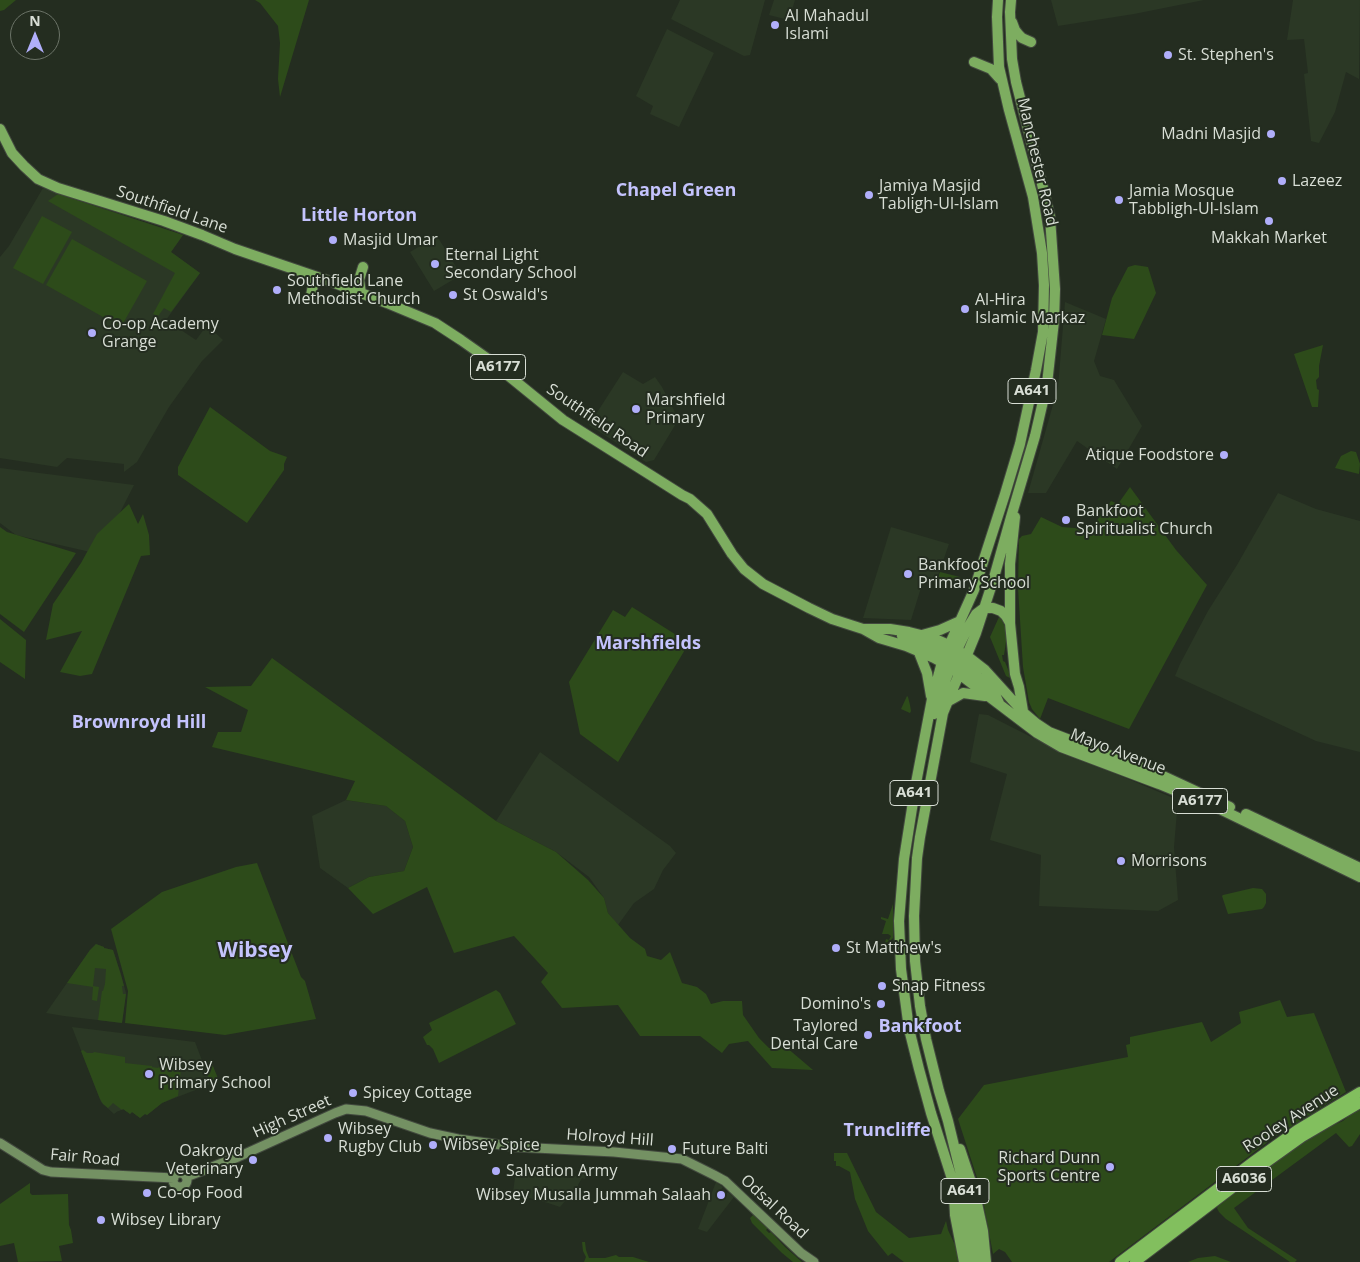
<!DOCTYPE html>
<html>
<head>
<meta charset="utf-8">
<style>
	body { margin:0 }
	#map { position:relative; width:1360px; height:1262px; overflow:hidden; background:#242d20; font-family:"Open Sans",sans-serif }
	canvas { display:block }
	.north { position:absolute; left:10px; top:10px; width:50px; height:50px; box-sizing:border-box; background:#242d20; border:1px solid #6c7468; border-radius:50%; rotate:0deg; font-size:14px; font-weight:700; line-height:20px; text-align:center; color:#d8ded5 }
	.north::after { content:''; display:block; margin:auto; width:18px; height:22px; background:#b0aefa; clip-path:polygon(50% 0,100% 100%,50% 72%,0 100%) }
</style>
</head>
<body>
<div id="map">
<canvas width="1360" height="1262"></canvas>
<div class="north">N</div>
</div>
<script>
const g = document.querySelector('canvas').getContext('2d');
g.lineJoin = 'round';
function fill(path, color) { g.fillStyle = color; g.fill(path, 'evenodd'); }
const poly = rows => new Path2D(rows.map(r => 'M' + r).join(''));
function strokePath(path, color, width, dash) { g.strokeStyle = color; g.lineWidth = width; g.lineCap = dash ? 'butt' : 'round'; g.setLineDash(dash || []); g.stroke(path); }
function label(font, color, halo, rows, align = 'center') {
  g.font = font + ' "Open Sans",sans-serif'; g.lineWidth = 4; g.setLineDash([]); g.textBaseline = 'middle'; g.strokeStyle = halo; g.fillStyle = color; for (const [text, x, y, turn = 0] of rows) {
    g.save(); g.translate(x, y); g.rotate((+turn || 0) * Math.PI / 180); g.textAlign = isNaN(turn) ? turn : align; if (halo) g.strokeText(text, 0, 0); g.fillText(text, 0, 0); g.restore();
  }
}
const built = poly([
	[680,0,765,0,750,55,744,56,671,19],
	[774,0,795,0,789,20,769,15],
	[1051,0,1204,0,1134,14,1058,26],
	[1293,0,1360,0,1359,79,1346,72,1335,112,1319,143,1311,141,1304,74,1308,73,1304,39,1287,40],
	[667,29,714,53,679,127,650,114,653,106,636,96],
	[43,188,183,235,171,252,200,273,166,320,196,340,207,325,223,340,202,361,169,407,137,462,124,472,124,464,67,458,57,467,0,458,0,257,9,246],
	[437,236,461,275,434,291,410,252],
	[1065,302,1106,319,1094,361,1100,376,1114,380,1142,426,1117,469,1077,441,1046,493,1028,493,1058,387],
	[623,372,643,384,655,377,662,387,678,418,677,422,654,460,646,462,589,425],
	[0,468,134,485,99,554,16,535,0,523],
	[1278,493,1316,509,1360,521,1360,752,1316,741,1175,676,1180,664,1208,611,1237,565],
	[891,527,949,544,936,581,924,578,911,620,863,618],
	[979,714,988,715,1043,743,1178,800,1174,847,1178,900,1158,911,1039,906,1041,855,990,840,1007,774,970,762],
	[540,752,670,846,676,853,663,870,654,889,634,903,618,925,608,913,604,898,589,877,556,852,496,821],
	[346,800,386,806,405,821,413,847,404,871,369,877,348,888,320,868,312,816],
	[96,944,104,947,104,948,113,950,121,975,126,993,122,1023,64,1016,46,1013,90,950],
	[72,1027,195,1042,211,1084,162,1103,147,1115,145,1114,140,1118,132,1112,130,1114,123,1109,119,1111,118,1111,114,1114,101,1102],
	[516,1169,554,1170,554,1174,558,1175,559,1177,571,1178,580,1174,583,1170,588,1171,585,1179,582,1178,578,1185,578,1191,583,1190,582,1200,566,1200,560,1207,548,1203,533,1199,513,1193],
	[716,1182,723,1187,716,1195,721,1199,728,1192,734,1197,707,1232,698,1229]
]);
const green = poly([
	[0,0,16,0,4,10,0,11],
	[255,0,309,0,280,97,278,79,280,43,278,26,260,3],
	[58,194,183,235,171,252,200,273,171,312,164,308,158,316,153,314,175,273,48,201],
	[42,216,72,232,43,284,13,268],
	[72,239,147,281,121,327,46,285],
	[1135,265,1148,267,1156,293,1134,339,1102,335,1112,298,1128,267],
	[1323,345,1319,366,1319,377,1316,380,1317,389,1319,390,1318,407,1312,407,1294,354],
	[210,407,270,451,287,457,284,464,284,470,247,523,178,475,178,467],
	[1351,451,1356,452,1360,464,1359,474,1335,468,1341,456],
	[1130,487,1176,550,1207,585,1129,729,1048,698,1040,719,1032,709,1029,702,1023,667,1018,588,1019,539,1022,536,1031,534,1041,517,1062,527,1087,529,1093,526,1111,501,1118,504],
	[129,504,138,524,143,514,149,535,150,555,141,556,92,674,80,676,60,672,82,631,46,640,53,604,81,563,97,534],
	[0,527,7,532,76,553,24,632,0,614],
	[940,572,960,577,961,580,947,579,945,583,942,582,943,578,938,577],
	[632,607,689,643,618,762,580,734,569,682,613,610,625,617],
	[999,617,1002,620,1006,629,1006,642,1004,655,1002,655,1003,661,1005,662,1009,672,1010,678,1006,676,990,637],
	[0,619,26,640,25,679,0,662],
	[272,658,496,821,556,852,588,880,604,898,608,913,630,938,645,949,647,956,661,960,670,952,682,983,697,987,706,994,711,1004,723,1001,742,1001,743,1015,759,1038,769,1048,786,1047,813,1070,772,1068,748,1041,729,1044,722,1053,700,1036,640,1036,618,1005,562,1008,541,982,548,973,514,936,454,953,427,887,373,914,348,888,369,877,404,871,413,847,405,821,386,806,346,800,355,781,212,747,218,732,241,732,248,710,205,687,251,686],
	[907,696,908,697,910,705,911,711,910,713,901,709],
	[257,863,301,977,305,981,316,1019,225,1035,125,1023,128,991,111,929,162,892,236,867],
	[1253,888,1262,889,1266,894,1266,903,1264,907,1262,909,1228,914,1222,896,1223,895],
	[893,904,893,938,890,941,885,943,886,939,889,940,891,936,888,934,882,934,886,921,881,919,881,917,888,919],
	[96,944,104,947,104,948,113,950,121,975,124,986,122,986,123,994,126,994,122,1023,98,1020,102,991,103,991,105,984,106,969,95,968,93,986,99,987,97,1001,92,1000,93,987,67,983,90,950],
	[496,990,500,993,516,1024,439,1063,433,1049,429,1045,427,1045,423,1037,432,1030,429,1023],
	[1280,1000,1287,1017,1314,1013,1346,1092,1273,1138,1109,1262,1012,1262,1005,1252,999,1249,993,1254,981,1190,958,1119,984,1085,1128,1057,1126,1045,1130,1044,1130,1037,1202,1022,1211,1042,1241,1023,1239,1012],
	[83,1050,87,1053,93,1053,94,1052,125,1057,125,1063,152,1066,152,1067,158,1068,159,1067,172,1068,172,1071,178,1071,179,1069,181,1069,178,1096,162,1103,147,1115,145,1114,140,1118,132,1112,130,1114,123,1109,122,1110,113,1103,108,1108,103,1104,100,1099,81,1051],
	[209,1061,211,1061,219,1081,211,1084,203,1063],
	[1360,1108,1360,1134,1352,1146,1349,1147,1336,1133,1234,1208,1248,1228,1297,1260,1295,1262,1290,1262,1226,1219,1219,1212,1217,1208,1218,1205,1285,1155,1322,1130,1343,1121,1353,1112],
	[834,1153,847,1153,876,1212,909,1238,941,1234,946,1221,948,1230,956,1247,959,1262,904,1262,892,1253,888,1256,868,1231,855,1199,850,1172,839,1166,836,1166,836,1161,834,1161],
	[30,1183,30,1193,32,1195,68,1194,69,1225,71,1230,73,1243,59,1246,62,1261,18,1262,14,1243,0,1246,0,1204],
	[753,1215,768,1228,766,1230,769,1233,771,1232,785,1247,802,1262,793,1262,782,1253,752,1223,750,1218],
	[582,1242,585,1242,586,1250,589,1258,605,1258,616,1255,619,1257,633,1257,649,1262,584,1262,586,1257,583,1251],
	[1215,1256,1231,1262,1188,1262,1198,1258]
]);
const secondary = poly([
	[0,1143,43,1170,51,1172,174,1178],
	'173 1180a7 7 0 1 1 14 0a7 7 0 1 1-14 0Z',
	[186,1177,238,1157,335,1113,346,1109,366,1111,430,1133,458,1139,516,1147,614,1152,682,1159,714,1175,725,1181,801,1253,814,1262]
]);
const primary = poly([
	[1012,22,1015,30,1019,35,1022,38,1031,42],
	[974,62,991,69,1000,79],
	[0,129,12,153,24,166,38,179,58,188,164,221,202,235,235,249,332,282,387,303,435,323,461,340,488,359,563,420,652,476,682,495,690,499,707,514,732,554,744,569,763,584,809,608,832,619,863,629,879,638,906,646,934,658,950,667,1037,733,1061,747,1159,784,1222,810,1360,877],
	[306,273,313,285,311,296],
	[361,293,359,280,363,267],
	[1015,517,1010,564,1010,623,1015,674,1019,687,1023,711],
	[863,629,890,629,909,632,933,638,949,645,967,656,985,670,1024,713,1037,724,1049,732,1163,776,1230,807],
	[922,635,940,630,960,621],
	[902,636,906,638,936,649,950,657],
	[918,650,927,673,931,696],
	[959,662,991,688,994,692,999,703],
	[947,702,963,693,985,696],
	[934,714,936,711,946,679,957,650,968,627,976,614,984,608,993,608,1001,611,1006,616,1010,623],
	[1246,814,1360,868],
	[960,1149,975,1194,983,1231,986,1262],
	[954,1194,955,1215,964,1262],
	[972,1262,971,1252,962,1210,931,1113,919,1069,909,1029,901,969,899,921,904,859,916,783,932,699,942,662,952,639,974,590,1005,494,1020,444,1036,370,1043,332,1044,285,1042,253,1033,197,1009,110,999,67,997,17,998,0],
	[980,1262,973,1224,948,1121,939,1091,926,1039,920,1006,915,961,914,916,917,858,920,837,943,713,976,633,993,581,1011,517,1035,436,1047,384,1054,321,1055,289,1050,217,1042,184,1016,82,1012,59,1010,12,1011,0]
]);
const trunk = poly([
	[1120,1262,1254,1161,1297,1130,1360,1092],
	[1135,1262,1260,1167,1302,1137,1360,1103]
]);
const markers = [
	[775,25,5,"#b0aefa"],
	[1168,55,5,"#b0aefa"],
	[1271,134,5,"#b0aefa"],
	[1282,181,5,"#b0aefa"],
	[869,195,5,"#b0aefa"],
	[1119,200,5,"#b0aefa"],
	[1269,221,5,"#b0aefa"],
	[333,240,5,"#b0aefa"],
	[435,264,5,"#b0aefa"],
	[277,290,5,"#b0aefa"],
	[453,295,5,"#b0aefa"],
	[965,309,5,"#b0aefa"],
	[92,333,5,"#b0aefa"],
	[636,409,5,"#b0aefa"],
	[1224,455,5,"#b0aefa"],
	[1066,520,5,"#b0aefa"],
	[908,574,5,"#b0aefa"],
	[1121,861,5,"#b0aefa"],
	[836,948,5,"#b0aefa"],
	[882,986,5,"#b0aefa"],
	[881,1004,5,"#b0aefa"],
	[868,1035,5,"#b0aefa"],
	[149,1074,5,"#b0aefa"],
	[353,1093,5,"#b0aefa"],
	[328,1138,5,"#b0aefa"],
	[433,1145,5,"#b0aefa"],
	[672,1149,5,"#b0aefa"],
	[253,1160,5,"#b0aefa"],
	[1110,1167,5,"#b0aefa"],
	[496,1171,5,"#b0aefa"],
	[147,1193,5,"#b0aefa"],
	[721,1195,5,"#b0aefa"],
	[101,1220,5,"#b0aefa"]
];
const shields = [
	[498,367,55],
	[1032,391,48],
	[914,793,48],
	[1200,801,55],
	[1244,1179,55],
	[965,1191,48]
];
const shieldNames = [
	["A6177",498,367],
	["A641",1032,391],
	["A641",914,793],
	["A6177",1200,801],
	["A6036",1244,1179],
	["A641",965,1191]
];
const poiNames = [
	["Al Mahadul",785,16],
	["Islami",785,34],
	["St. Stephen's",1178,55],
	["Madni Masjid",1261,134,"right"],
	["Lazeez",1292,181],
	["Jamiya Masjid",879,186],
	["Tabligh-Ul-Islam",879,204],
	["Jamia Mosque",1129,191],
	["Tabbligh-Ul-Islam",1129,209],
	["Makkah Market",1269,238,"center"],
	["Masjid Umar",343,240],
	["Eternal Light",445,255],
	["Secondary School",445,273],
	["Southfield Lane",287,281],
	["Methodist Church",287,299],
	["St Oswald's",463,295],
	["Al-Hira",975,300],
	["Islamic Markaz",975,318],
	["Co-op Academy",102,324],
	["Grange",102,342],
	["Marshfield",646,400],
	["Primary",646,418],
	["Atique Foodstore",1214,455,"right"],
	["Bankfoot",1076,511],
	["Spiritualist Church",1076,529],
	["Bankfoot",918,565],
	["Primary School",918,583],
	["Morrisons",1131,861],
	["St Matthew's",846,948],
	["Snap Fitness",892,986],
	["Domino's",871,1004,"right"],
	["Taylored",858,1026,"right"],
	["Dental Care",858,1044,"right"],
	["Wibsey",159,1065],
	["Primary School",159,1083],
	["Spicey Cottage",363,1093],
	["Wibsey",338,1129],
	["Rugby Club",338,1147],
	["Wibsey Spice",443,1145],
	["Future Balti",682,1149],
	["Oakroyd",243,1151,"right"],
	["Veterinary",243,1169,"right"],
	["Richard Dunn",1100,1158,"right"],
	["Sports Centre",1100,1176,"right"],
	["Salvation Army",506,1171],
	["Co-op Food",157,1193],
	["Wibsey Musalla Jummah Salaah",711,1195,"right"],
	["Wibsey Library",111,1220]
];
const streetNames = [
	["Manchester Road",1037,162,77],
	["Southfield Lane",172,210,19],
	["Southfield Road",597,421,34],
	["Mayo Avenue",1118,752,21],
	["High Street",292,1117,-24],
	["Rooley Avenue",1291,1119,-33],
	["Holroyd Hill",610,1138,4],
	["Fair Road",85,1158,5],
	["Odsal Road",774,1207,43]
];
const neighbourhoodNames = [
	["Chapel Green",676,191],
	["Little Horton",359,216],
	["Marshfields",648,644],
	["Brownroyd Hill",139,723],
	["Bankfoot",920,1027],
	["Truncliffe",887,1131]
];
const districtNames = [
	["Wibsey",255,951]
];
fill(built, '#2b3825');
fill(green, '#2d4b1a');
strokePath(secondary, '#42493e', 11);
strokePath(primary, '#42493e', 12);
strokePath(trunk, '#42493e', 12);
strokePath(secondary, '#749163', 9);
strokePath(primary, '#7dad60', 10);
strokePath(trunk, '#82bf5e', 10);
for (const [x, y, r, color] of markers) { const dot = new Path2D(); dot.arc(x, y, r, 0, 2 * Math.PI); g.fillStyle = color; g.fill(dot); strokePath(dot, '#242d20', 2); }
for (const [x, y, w] of shields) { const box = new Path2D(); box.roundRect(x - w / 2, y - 12.5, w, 25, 4); g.fillStyle = '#242d20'; g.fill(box); strokePath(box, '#d8ded5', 1); }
label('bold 15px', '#d8ded5', null, shieldNames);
label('16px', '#d8ded5', '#242d20', poiNames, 'left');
label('16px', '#d8ded5', '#242d20', streetNames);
label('bold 18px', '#c4c3fd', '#242d20', neighbourhoodNames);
label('bold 21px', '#c4c3fd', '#242d20', districtNames);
</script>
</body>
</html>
